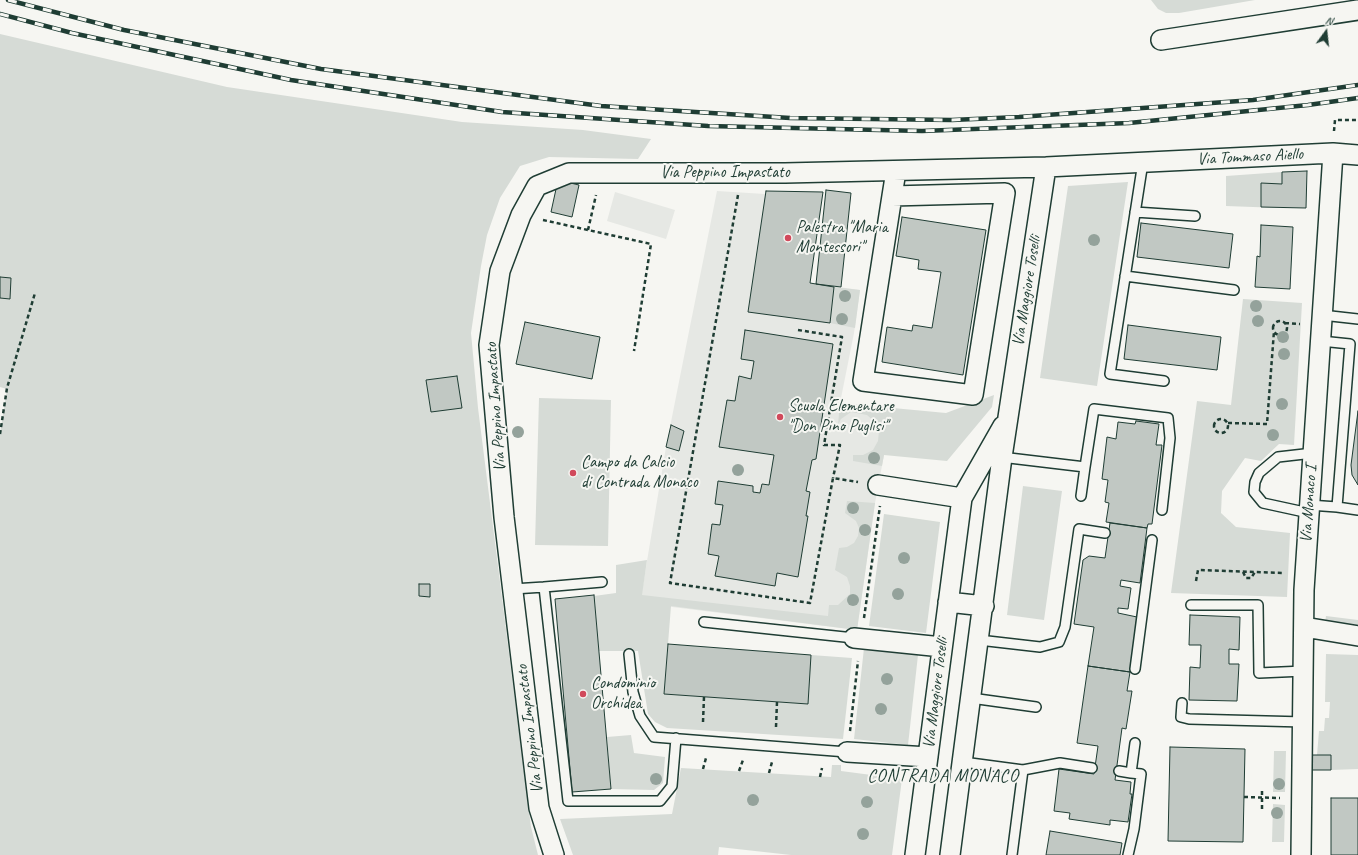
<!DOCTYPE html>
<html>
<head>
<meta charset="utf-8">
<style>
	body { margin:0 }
	#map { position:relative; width:1358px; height:855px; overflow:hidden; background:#f6f6f2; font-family:Caveat,sans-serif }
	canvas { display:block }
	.north { position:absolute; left:1306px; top:12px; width:40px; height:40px; -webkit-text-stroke:3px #f6f6f2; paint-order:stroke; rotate:15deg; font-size:11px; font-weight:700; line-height:16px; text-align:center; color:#1f3d34 }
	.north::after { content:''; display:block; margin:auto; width:14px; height:18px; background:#1f3d34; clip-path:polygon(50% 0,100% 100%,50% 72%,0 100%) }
</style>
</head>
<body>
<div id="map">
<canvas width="1358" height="855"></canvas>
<div class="north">N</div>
</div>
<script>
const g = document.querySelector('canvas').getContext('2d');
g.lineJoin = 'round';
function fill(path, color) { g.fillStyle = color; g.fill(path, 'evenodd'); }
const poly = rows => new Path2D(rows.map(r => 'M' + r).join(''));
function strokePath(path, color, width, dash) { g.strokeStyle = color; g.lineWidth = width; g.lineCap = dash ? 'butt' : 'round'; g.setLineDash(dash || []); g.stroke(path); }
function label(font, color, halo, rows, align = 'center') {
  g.font = font + ' Caveat,sans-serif'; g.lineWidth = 4; g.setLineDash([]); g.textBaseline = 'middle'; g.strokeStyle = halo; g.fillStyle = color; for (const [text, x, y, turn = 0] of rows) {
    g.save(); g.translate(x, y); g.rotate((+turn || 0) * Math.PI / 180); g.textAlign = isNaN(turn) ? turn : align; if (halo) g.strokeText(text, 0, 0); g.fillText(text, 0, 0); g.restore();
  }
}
const built = poly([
	[717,191,765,194,766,191,823,192,810,283,860,290,854,333,840,403,888,409,884,455,875,503,857,630,640,603,666,447],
	[615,192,675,210,666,239,607,221]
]);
const green = poly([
	[1151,0,1255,0,1179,13,1166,13,1158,9],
	[0,34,227,87,462,122,583,130,651,139,638,159,549,157,520,166,500,198,487,235,481,266,471,333,478,408,531,827,538,855,0,855,0,434,7,389,0,387],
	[1282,172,1282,184,1261,184,1261,207,1307,209,1226,206,1226,176],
	[1128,182,1097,386,1040,378,1068,186],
	[834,287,860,290,855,328,830,323],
	[1243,299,1302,303,1294,445,1279,444,1261,461,1245,458,1222,491,1221,513,1236,527,1290,533,1287,597,1171,593,1197,401,1231,405],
	[994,395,992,407,947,461,884,455,882,466,853,461,853,455,863,455,873,450,878,441,879,431,875,422,867,415,851,412,841,419,838,425,840,403,946,413],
	[539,398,611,400,608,546,535,545],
	[1023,486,1062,491,1044,620,1007,615],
	[847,501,875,503,857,630,671,606,664,694,807,704,811,655,852,658,843,739,667,728,655,722,648,714,638,651,599,651,594,596,616,593,616,565,647,560,642,595,828,616,829,605,838,605,850,594,850,586,847,577,835,570,839,548,847,547,854,543,858,536,859,528,856,521,845,513],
	[884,514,940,522,926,633,869,626],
	[1326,616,1358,620,1358,626,1325,623],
	[864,648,918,655,908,745,854,739],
	[1326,654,1358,655,1358,769,1331,770,1317,755,1319,731,1324,731,1325,718,1329,718,1330,702,1325,702],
	[631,735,634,753,665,757,663,783,654,790,611,789,607,737],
	[1274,751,1286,751,1285,792,1273,792],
	[832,765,841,765,841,771,902,779,892,855,791,855,719,847,718,855,573,855,560,819,672,814,681,768,831,777],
	[1273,804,1285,805,1284,842,1272,842]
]);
const building = poly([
	[1307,171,1306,208,1261,207,1261,183,1282,184,1282,172,1307,171],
	[558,180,579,185,572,217,551,212,558,180],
	[826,190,851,193,841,287,816,284,826,190],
	[766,191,823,192,810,283,834,287,830,323,748,312,766,191],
	[902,217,986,230,963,375,882,362,887,327,912,331,913,325,932,328,941,272,918,269,919,260,896,256,902,217],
	[1141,223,1233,234,1229,268,1137,257,1141,223],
	[1261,225,1293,227,1290,289,1255,287,1257,256,1260,257,1261,225],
	[0,277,11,278,10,299,0,298,0,277],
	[525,322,600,337,592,379,516,364,525,322],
	[1128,325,1221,337,1217,370,1124,359,1128,325],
	[745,330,833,344,816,459,812,460,806,491,810,492,806,516,808,516,798,577,777,573,775,586,715,576,719,556,708,554,712,524,720,525,723,505,715,504,718,481,753,486,753,492,760,493,762,484,769,485,774,455,719,447,727,400,735,401,739,376,751,379,754,361,741,359,745,330],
	[457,376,462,408,431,412,426,380,457,376],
	[1358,411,1358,485,1352,475,1351,465,1358,411],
	[1136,421,1159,424,1156,445,1162,445,1152,524,1148,524,1147,528,1106,522,1109,503,1105,502,1108,480,1102,479,1107,437,1116,439,1118,422,1135,424,1136,421],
	[671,425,684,431,679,451,666,447,671,425],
	[1110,523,1147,528,1140,583,1121,580,1120,586,1131,588,1128,609,1118,608,1118,613,1137,617,1130,672,1088,666,1094,627,1074,624,1083,560,1089,556,1105,558,1110,523],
	[419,584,430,584,430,597,419,596,419,584],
	[594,595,611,789,572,792,555,599,594,595],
	[1190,615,1240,617,1239,650,1229,649,1229,664,1239,664,1237,701,1189,700,1190,667,1200,668,1201,645,1189,645,1190,615],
	[668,644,811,655,808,704,664,694,668,644],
	[1088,666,1130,672,1127,691,1132,691,1126,729,1122,728,1115,780,1131,782,1130,794,1132,794,1128,822,1110,820,1110,825,1069,819,1070,813,1054,811,1059,769,1094,774,1098,746,1077,743,1088,666],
	[1170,747,1245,749,1243,842,1168,841,1170,747],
	[1311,755,1331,755,1331,770,1311,770,1311,755],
	[1331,798,1358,798,1358,855,1331,855,1331,798],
	[1050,831,1122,843,1120,855,1046,855,1050,831]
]);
const path = poly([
	[1334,131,1335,120,1358,120],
	[738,195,670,583,810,603,833,478,858,482],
	[543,220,651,244,634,351],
	[588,230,596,195],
	'1273 328a7 7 0 1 1 14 0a7 7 0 1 1-14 0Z',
	[1285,323,1300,324],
	[798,330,842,337,824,445,840,445,833,478],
	'1214 426a7 7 0 1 1 14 0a7 7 0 1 1-14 0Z',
	[1228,423,1267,424,1274,331],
	[0,434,7,388,35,293],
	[1243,572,1246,578,1251,578,1255,572],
	[1196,581,1198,570,1284,573],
	[864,618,880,506],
	[704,697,703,722,705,722],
	[776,727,777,702],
	[850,731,858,661],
	[703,769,706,758],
	[739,771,743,760],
	[769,773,772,762],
	[820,777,822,768],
	[1244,797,1280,798],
	[1262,809,1262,789]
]);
const lane = poly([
	[1143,162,1110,374,1164,381],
	[1135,212,1195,216],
	[1125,276,1234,290],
	[1322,315,1358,319],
	[1001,457,1085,467,1094,409,1168,418,1170,438,1162,510],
	[1081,496,1085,467],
	[1309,505,1337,507,1350,344,1321,341],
	[1337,507,1358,510],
	[1309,513,1263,503,1254,492,1255,482,1259,473,1278,457,1313,453],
	[602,582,544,587,568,801,660,801,672,786,676,738],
	[513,589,544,587],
	[1191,605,1258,605,1259,673,1304,671],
	[704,622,854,638],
	[979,640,1040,647,1059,642,1065,627,1079,529,1105,533],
	[629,654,633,692,640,716,654,737,847,752],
	[1135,669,1152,540],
	[971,698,1036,707],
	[1182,703,1181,717,1189,719,1304,722],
	[963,762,1023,770,1012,855],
	[1023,770,1060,763,1092,768],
	[1119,771,1131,773,1135,743],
	[1128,855,1134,829,1141,774,1131,773]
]);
const street = poly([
	[1161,40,1358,10],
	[892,196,1005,193,973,395,863,381,892,196,896,171],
	[878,485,962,498],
	[948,602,984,606],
	[1304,627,1358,636],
	[854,638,942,647],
	[847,752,928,757],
	[554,855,539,808,504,517,489,345,500,271,521,215,537,186,569,173,785,173,1046,167,1333,153,1358,155],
	[915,855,962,498,1003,426],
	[950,855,1002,457,1046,167],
	[1301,855,1304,590,1333,153]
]);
const rail = poly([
	[8,0,124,30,321,69,601,106,790,118,952,120,1019,117,1253,100,1358,85],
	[0,14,72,33,291,80,502,112,708,126,922,131,1129,123,1308,105,1358,98]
]);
const trees = [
	[1094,240],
	[845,296],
	[1256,306],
	[842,319],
	[1258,321],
	[1283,337],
	[1284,354],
	[1282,404],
	[518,432],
	[1273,435],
	[874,458],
	[738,470],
	[853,508],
	[865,530],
	[904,558],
	[898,594],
	[853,600],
	[887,679],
	[881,709],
	[656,779],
	[1279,784],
	[753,800],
	[867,802],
	[1277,813],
	[863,834]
];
const markers = [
	[788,238,4,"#d1495b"],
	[780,417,4,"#d1495b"],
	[573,473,4,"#d1495b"],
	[583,694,4,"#d1495b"]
];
const streetNames = [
	["Via Tommaso Aiello",1250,157,-3],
	["Via Peppino Impastato",725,173],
	["Via Maggiore Toselli",1027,291,-81],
	["Via Peppino Impastato",496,407,-94],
	["Via Monaco I",1309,504,-86],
	["Via Maggiore Toselli",936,693,-83],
	["Via Peppino Impastato",530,729,-97]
];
const poiNames = [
	["Palestra \"Maria",796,228],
	["Montessori\"",796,248],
	["Scuola Elementare",788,407],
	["\"Don Pino Puglisi\"",788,427],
	["Campo da Calcio",581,463],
	["di Contrada Monaco",581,483],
	["Condominio",591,684],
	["Orchidea",591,704]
];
const neighbourhoodNames = [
	["CONTRADA MONACO",943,776]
];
fill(built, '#e6e8e4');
fill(green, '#d6dbd6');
fill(building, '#c1c8c3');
strokePath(building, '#1f3d34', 1);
strokePath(lane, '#1f3d34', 12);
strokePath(street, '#1f3d34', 22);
strokePath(path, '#1f3d34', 2.5, [4, 3]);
strokePath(lane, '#f6f6f2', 9);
strokePath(street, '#f6f6f2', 19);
strokePath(rail, '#1f3d34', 4.5);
strokePath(rail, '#f6f6f2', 3, [9]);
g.fillStyle = '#94a29b';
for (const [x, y] of trees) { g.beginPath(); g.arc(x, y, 6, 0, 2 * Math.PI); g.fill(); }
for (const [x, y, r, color] of markers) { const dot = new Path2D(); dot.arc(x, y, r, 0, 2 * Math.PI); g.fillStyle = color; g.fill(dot); strokePath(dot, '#f6f6f2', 1.5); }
label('17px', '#1f3d34', '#f6f6f2', streetNames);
label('17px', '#1f3d34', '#f6f6f2', poiNames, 'left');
g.letterSpacing = '1px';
label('18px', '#1f3d34', '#f6f6f2', neighbourhoodNames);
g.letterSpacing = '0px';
</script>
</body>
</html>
